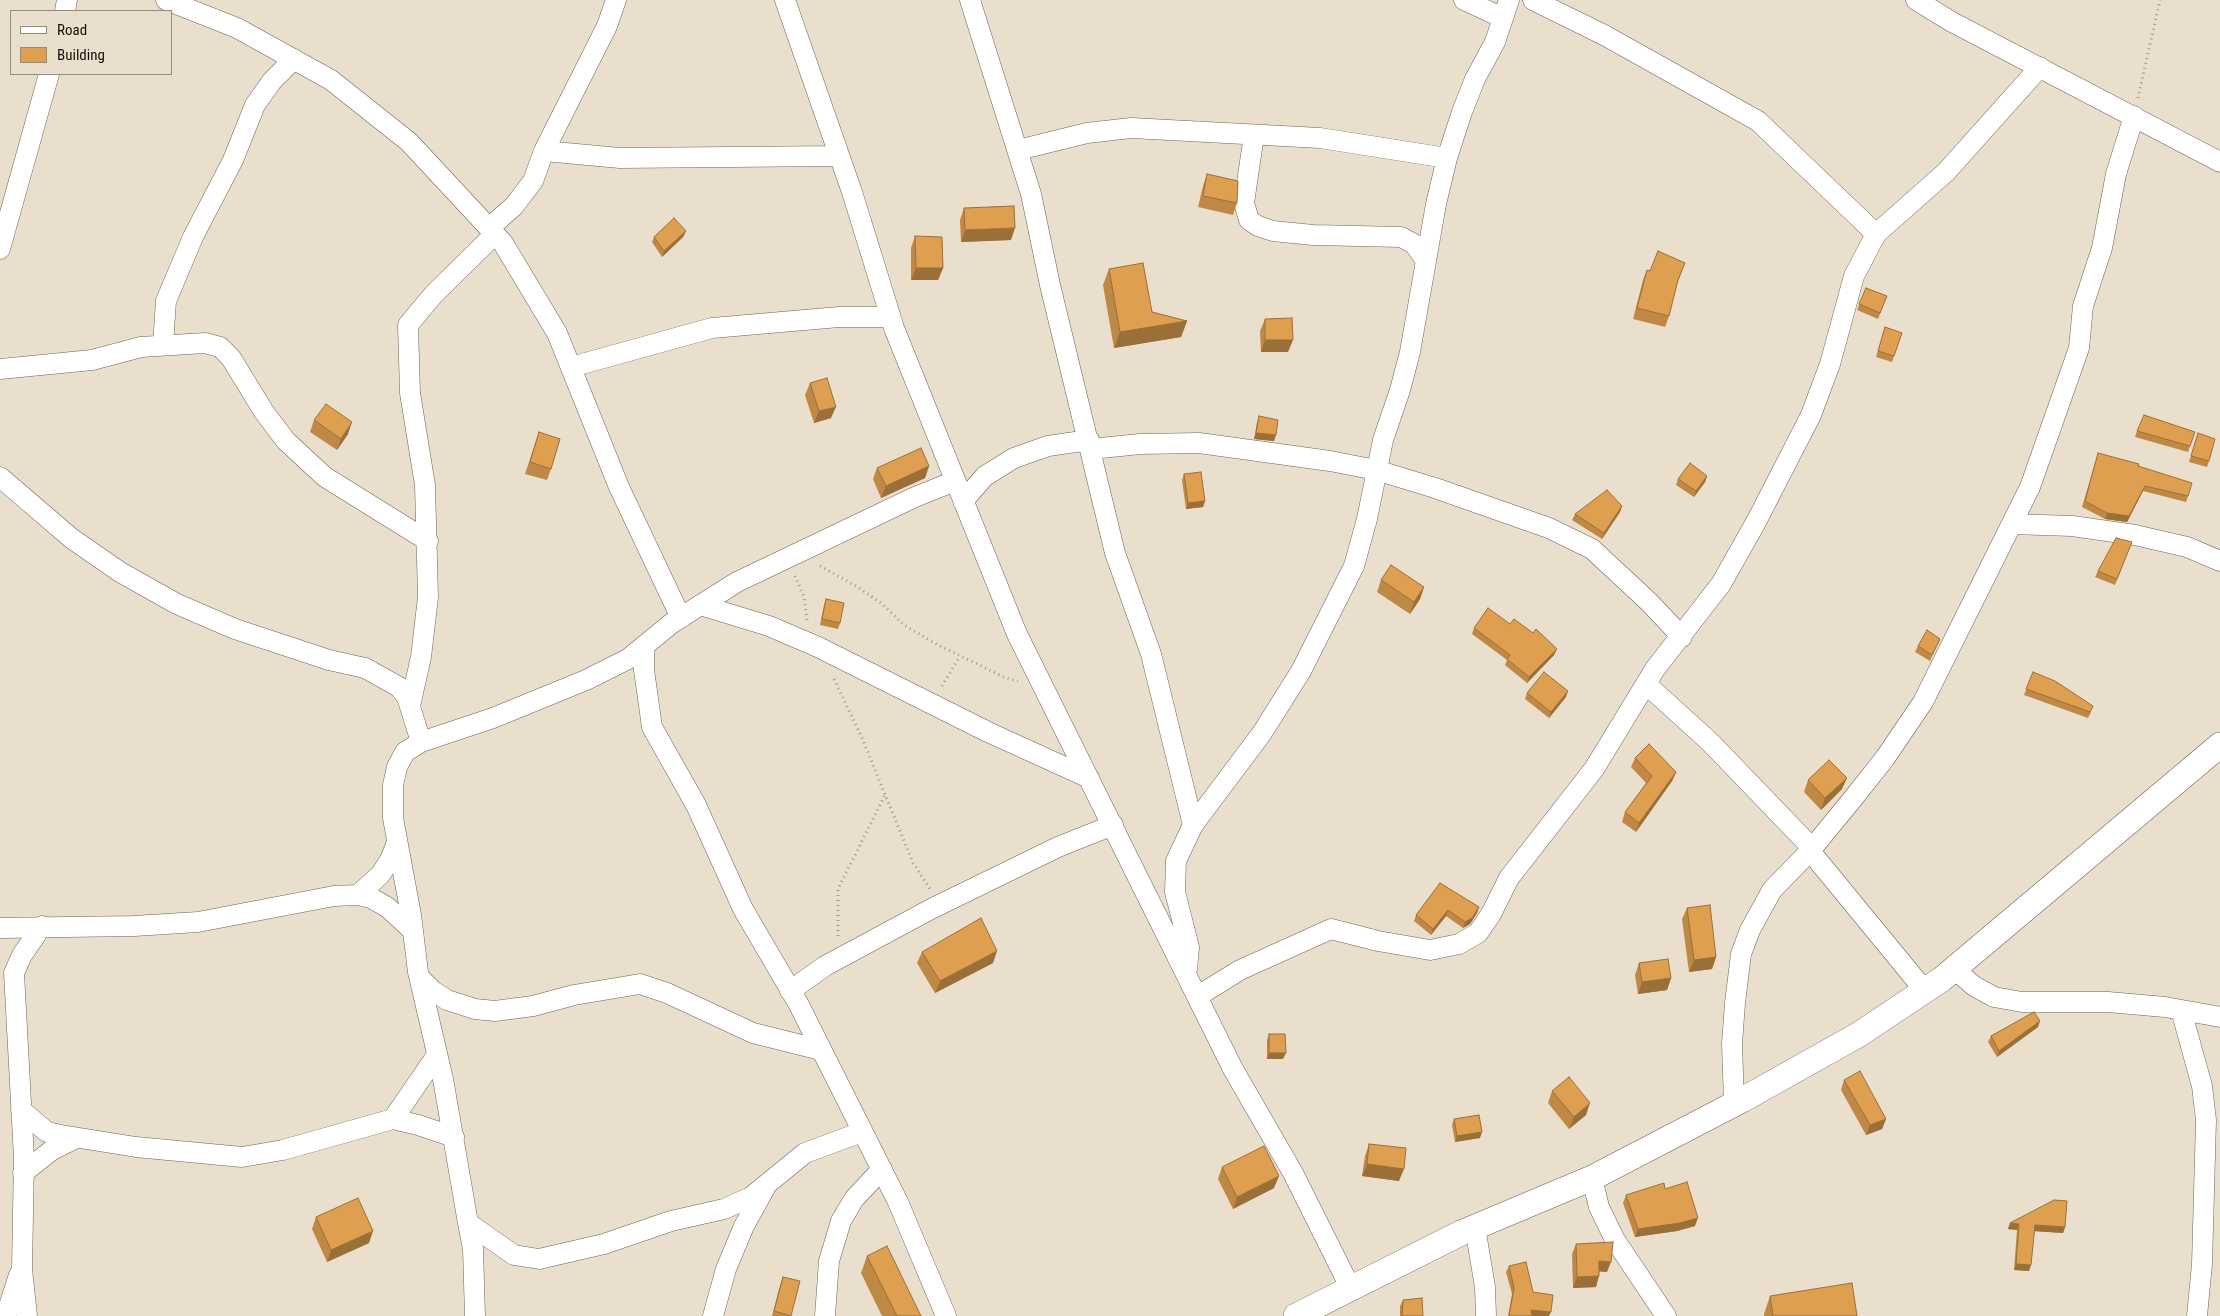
<!DOCTYPE html>
<html>
<head>
<meta charset="utf-8">
<style>
	body { margin:0 }
	#map { position:relative; width:2220px; height:1316px; overflow:hidden; background:#eadfcd; font-family:"Roboto Condensed",sans-serif }
	canvas { display:block }
	.legend { position:absolute; left:10px; top:10px; width:162px; height:65px; box-sizing:border-box; background:#eadfcd; border:1px solid #948c7f; margin:0; padding:6px 9px; list-style:none; font-size:15px; color:#120f09 }
	.legend li { display:flex; align-items:center; gap:10px; height:25px }
	.legend b { width:25px; border:1px solid #948c7f }
</style>
</head>
<body>
<div id="map">
<canvas width="2220" height="1316"></canvas>
<ul class="legend">
<li><b style="height:6px;background:#fff"></b>Road</li>
<li><b style="height:14px;background:#de9f50"></b>Building</li>
</ul>
</div>
<script>
const g = document.querySelector('canvas').getContext('2d');
g.lineJoin = 'round';
const poly = rows => new Path2D(rows.map(r => 'M' + r).join(''));
function strokePath(path, color, width, dash) { g.strokeStyle = color; g.lineWidth = width; g.lineCap = dash ? 'butt' : 'round'; g.setLineDash(dash || []); g.stroke(path); }
function fill(path, color) { g.fillStyle = color; g.fill(path, 'evenodd'); }
const path = poly([
	[2138,98,2160,0],
	[820,566,856,586,881,603,904,625,938,645,1006,678,1018,681],
	[795,576,804,597,807,620],
	[834,679,862,738,913,863,930,889],
	[942,686,960,656],
	[838,936,838,889,885,795]
]);
const minor = poly([
	[166,0,237,28,331,80,409,142,503,243,557,333,619,487,681,618],
	[785,0,852,192,894,328,1017,634,1233,1069,1293,1173,1350,1287],
	[970,0,1031,194,1050,285,1115,553,1151,654,1193,825],
	[1464,0,1503,18],
	[1533,0,1604,35,1758,121,1876,234],
	[1916,0,1952,22,2220,162],
	[65,11,67,0],
	[1254,135,1244,203,1249,220,1258,226,1273,231,1313,235,1401,237,1414,244,1426,261],
	[1018,150,1087,133,1131,128,1320,138,1447,158],
	[544,151,620,158,839,156],
	[489,228,514,206,533,181,544,151,607,26,616,0],
	[0,249,49,74],
	[163,345,166,301,193,237,233,160,255,105,272,81,294,59],
	[571,367,712,328,839,317,890,317],
	[0,369,92,360,141,347,205,343,220,347,231,358,264,412,286,441,325,477,428,541],
	[1091,449,1140,444,1199,443,1330,461,1376,470,1435,488,1549,528,1592,549,1649,602,1682,637],
	[0,477,71,538,120,572,177,604,235,629,329,660,365,668,399,687,407,697,421,742],
	[963,501,985,476,1014,458,1048,446,1089,440],
	[2012,524,2072,526,2135,535,2187,547,2220,561],
	[700,605,769,626,818,647,988,732,1089,778],
	[644,646,644,670,652,727,696,805,743,909,798,1003,898,1202,946,1316],
	[1646,684,1710,742,1812,848],
	[410,706,421,657,428,597,425,485,410,393,408,325,434,294,495,234],
	[1810,851,1925,991],
	[358,895,380,875,390,860,397,842],
	[0,928,134,926,198,922,334,896,358,895,371,898,387,907,412,930],
	[1187,969,1189,947,1175,892,1176,861,1193,825,1262,733,1301,671,1354,566,1367,519,1383,440,1400,390,1410,352,1436,204,1447,158,1462,112,1475,79,1495,42,1509,0],
	[1954,969,1974,986,1994,997,2022,1002,2108,1002,2165,1007,2220,1017],
	[419,977,433,991,447,1000,475,1009,495,1011,533,1006,574,995,640,984,667,993,753,1033,821,1050],
	[790,991,825,966,931,909,1058,847,1113,825],
	[1198,996,1240,970,1331,929,1378,941,1430,950,1459,944,1478,933,1491,914,1509,878,1594,769,1655,669,1721,584,1756,522,1811,415,1830,364,1854,276,1876,234,1946,172,2040,67],
	[2181,1010,2202,1086,2206,1120,2202,1264,2197,1316],
	[1734,1103,1732,1044,1735,1003,1741,954,1750,930,1772,890,1810,851,1855,796,1885,758,1923,702,2030,487,2079,348,2083,306,2102,248,2116,174,2134,116],
	[21,1110,47,1132,61,1135,136,1147,242,1157,283,1150,393,1119,418,1125,454,1137],
	[393,1119,437,1055],
	[23,1173,52,1150,76,1138],
	[1592,1178,1599,1207,1615,1240,1666,1316],
	[468,1223,514,1255,539,1259,604,1244,671,1221,724,1209,751,1197,805,1153,862,1132],
	[1475,1227,1485,1287,1486,1316],
	[6,1316,19,1275],
	[27,1316,22,1269,24,1158,14,973,22,955,42,926],
	[475,1316,473,1249,468,1223,443,1079,418,972,411,915,393,818,393,785,397,767,405,752,421,742,493,718,586,680,628,659,672,623,737,582,915,497,955,481],
	[713,1316,726,1269,744,1226,765,1188],
	[825,1316,829,1261,841,1221,854,1199,882,1169]
]);
const tertiary = poly([
	[1296,1316,1461,1233,1592,1178,1742,1100,1858,1035,1942,979,2220,745]
]);
const wall = poly([
	[1207,174,1237,203,1233,215,1198,207,1203,186],
	[964,208,1011,240,961,242,960,220],
	[686,231,683,237,662,257,652,242,654,237],
	[915,236,943,268,938,280,911,280,911,248],
	[1109,269,1152,312,1187,321,1181,337,1114,348,1103,285],
	[1647,270,1681,273,1677,284,1669,316,1665,327,1633,319,1643,280],
	[1866,288,1887,296,1878,319,1857,310],
	[1265,319,1288,352,1261,352,1260,331],
	[1885,327,1902,333,1892,362,1876,357],
	[810,383,831,418,814,423,805,395],
	[1259,416,1274,441,1254,439,1257,422],
	[314,420,348,434,337,450,310,432],
	[2137,431,2195,432,2188,452,2135,437],
	[539,432,551,469,547,480,525,474],
	[2198,433,2209,461,2207,467,2189,462],
	[2098,453,2138,466,2188,496,2186,502,2143,491,2127,522,2105,519,2082,507],
	[929,466,925,478,881,498,873,479,877,468],
	[1184,474,1205,501,1203,507,1186,509,1182,480],
	[1707,476,1705,482,1694,497,1676,485,1678,479],
	[1622,506,1620,512,1602,539,1572,520,1575,514],
	[2132,542,2115,585,2095,577,2098,571],
	[1381,580,1424,587,1420,599,1410,614,1377,592],
	[826,599,840,623,838,629,820,625,824,605],
	[1510,624,1554,655,1527,683,1505,665,1507,660,1472,634,1474,628],
	[1940,639,1930,661,1915,652,1918,646],
	[2033,672,2091,712,2088,718,2024,695],
	[1527,693,1566,697,1549,718,1525,699],
	[1635,758,1676,772,1672,781,1636,832,1622,822,1625,812,1646,783,1631,767],
	[1808,780,1842,789,1821,810,1804,792],
	[1440,883,1479,907,1477,913,1470,924,1463,928,1446,916,1431,935,1414,921,1416,915],
	[1687,908,1716,957,1712,969,1689,972,1682,919],
	[922,952,993,963,935,993,917,963],
	[1639,963,1671,978,1667,990,1638,994,1635,975],
	[2038,1027,1997,1057,1988,1042,1991,1036],
	[1269,1034,1283,1059,1267,1059,1267,1040],
	[1844,1080,1886,1119,1882,1129,1866,1135,1841,1090],
	[1552,1091,1586,1115,1569,1129,1548,1103],
	[1454,1119,1480,1138,1455,1142,1452,1125],
	[1369,1144,1399,1181,1362,1176,1365,1156],
	[1222,1167,1274,1188,1233,1209,1218,1179],
	[1665,1189,1695,1226,1677,1231,1635,1237,1623,1203,1626,1195],
	[316,1217,369,1243,327,1262,312,1229],
	[2010,1223,2065,1227,2063,1233,2034,1231,2029,1271,2014,1270,2017,1230,2008,1229],
	[1576,1244,1607,1272,1599,1271,1596,1287,1573,1288,1572,1254],
	[867,1256,921,1316,882,1316,861,1273],
	[1509,1266,1533,1292,1549,1316,1508,1316,1512,1294,1506,1272],
	[783,1277,791,1316,772,1316,779,1289],
	[1770,1296,1857,1316,1764,1316,1764,1314],
	[1403,1300,1423,1316,1400,1316,1400,1306]
]);
const shadedWall = poly([
	[1015,228,1011,240,961,242,965,230],
	[686,231,683,237,662,257,664,251],
	[916,268,943,268,938,280,911,280],
	[1187,321,1181,337,1114,348,1120,332],
	[1265,340,1293,340,1288,352,1261,352],
	[836,407,831,418,814,423,819,411],
	[352,422,348,434,337,450,341,439],
	[1256,433,1276,435,1274,441,1254,439],
	[929,466,925,478,881,498,886,486],
	[1707,476,1705,482,1694,497,1696,491],
	[2145,486,2143,491,2127,522,2105,519,2107,513],
	[1205,501,1203,507,1186,509,1188,503],
	[1622,506,1620,512,1602,539,1604,533],
	[1424,587,1420,599,1410,614,1414,602],
	[1557,649,1554,655,1527,683,1529,677],
	[1568,691,1566,697,1549,718,1551,712],
	[1676,772,1672,781,1636,832,1639,823],
	[1847,778,1842,789,1821,810,1825,798],
	[1479,907,1477,913,1470,924,1463,928,1465,922],
	[1448,910,1446,916,1431,935,1433,929],
	[997,951,993,963,935,993,940,981],
	[1716,957,1712,969,1689,972,1694,960],
	[1671,978,1667,990,1638,994,1642,982],
	[2040,1021,2038,1027,1997,1057,1999,1051],
	[1269,1053,1286,1053,1283,1059,1267,1059],
	[1590,1103,1586,1115,1569,1129,1574,1117],
	[1886,1119,1882,1129,1866,1135,1870,1125],
	[1482,1132,1480,1138,1455,1142,1457,1136],
	[1367,1164,1404,1169,1399,1181,1362,1176],
	[1279,1176,1274,1188,1233,1209,1237,1197],
	[1698,1218,1695,1226,1677,1231,1635,1237,1638,1229],
	[2010,1223,2019,1224,2017,1230,2008,1229],
	[2035,1225,2065,1227,2063,1233,2033,1231],
	[373,1231,369,1243,327,1262,331,1250],
	[1599,1261,1611,1262,1607,1272,1595,1271],
	[2016,1264,2031,1265,2029,1271,2014,1270],
	[1599,1276,1596,1287,1573,1288,1577,1277],
	[1531,1310,1551,1312,1549,1316,1528,1316]
]);
const building = poly([
	[1207,174,1238,181,1237,203,1203,196,1207,174],
	[1014,206,1015,228,965,230,964,208,1014,206],
	[674,218,686,231,664,251,654,237,674,218],
	[915,236,942,237,943,268,916,268,915,236],
	[1658,251,1685,263,1678,280,1669,316,1637,308,1647,270,1650,271,1658,251],
	[1143,263,1152,312,1187,321,1120,332,1109,269,1143,263],
	[1866,288,1887,296,1880,313,1859,304,1866,288],
	[1292,318,1293,340,1265,340,1265,319,1292,318],
	[1885,327,1902,333,1894,356,1878,351,1885,327],
	[827,378,836,407,819,411,810,383,827,378],
	[326,404,352,422,341,439,314,420,326,404],
	[2144,415,2195,432,2190,446,2137,431,2144,415],
	[1259,416,1278,420,1276,435,1256,433,1259,416],
	[539,432,560,439,551,469,530,462,539,432],
	[2198,433,2215,439,2209,461,2191,456,2198,433],
	[921,448,929,466,886,486,877,468,921,448],
	[2098,453,2139,464,2138,466,2192,483,2188,496,2145,486,2129,516,2107,513,2085,501,2098,453],
	[1690,463,1707,476,1696,491,1678,479,1690,463],
	[1201,472,1205,501,1188,503,1184,474,1201,472],
	[1607,490,1622,506,1604,533,1575,514,1607,490],
	[2116,538,2132,542,2117,579,2098,571,2116,538],
	[1391,565,1424,587,1414,602,1381,580,1391,565],
	[826,599,844,603,840,623,822,619,826,599],
	[1488,608,1510,624,1514,619,1533,633,1536,629,1557,649,1529,677,1507,659,1510,655,1474,628,1488,608],
	[1927,630,1940,639,1932,655,1918,646,1927,630],
	[1544,672,1568,691,1551,712,1527,693,1544,672],
	[2033,672,2055,681,2093,706,2090,712,2026,689,2033,672],
	[1649,744,1676,772,1639,823,1625,812,1652,776,1635,758,1649,744],
	[1829,760,1847,778,1825,798,1808,780,1829,760],
	[1440,883,1479,907,1472,918,1465,922,1448,910,1433,929,1416,915,1440,883],
	[1710,905,1716,957,1694,960,1687,908,1710,905],
	[981,918,997,951,940,981,922,952,981,918],
	[1668,959,1671,978,1642,982,1639,963,1668,959],
	[2034,1012,2040,1021,1999,1051,1991,1036,2034,1012],
	[1269,1034,1285,1034,1286,1053,1269,1053,1269,1034],
	[1860,1071,1886,1119,1870,1125,1844,1080,1860,1071],
	[1569,1077,1590,1103,1574,1117,1552,1091,1569,1077],
	[1479,1115,1482,1132,1457,1136,1454,1119,1479,1115],
	[1369,1144,1406,1148,1404,1169,1367,1164,1369,1144],
	[1264,1146,1279,1176,1237,1197,1222,1167,1264,1146],
	[1687,1182,1698,1218,1680,1223,1638,1229,1626,1195,1664,1183,1665,1189,1687,1182],
	[358,1198,373,1231,331,1250,316,1217,358,1198],
	[2054,1200,2067,1201,2065,1227,2035,1225,2031,1265,2016,1264,2019,1224,2010,1223,2054,1200],
	[1613,1242,1611,1262,1599,1261,1599,1276,1577,1277,1576,1244,1613,1242],
	[887,1246,921,1316,897,1316,867,1256,887,1246],
	[1526,1262,1533,1292,1553,1295,1551,1312,1531,1310,1532,1316,1509,1316,1514,1288,1509,1266,1526,1262],
	[783,1277,800,1281,791,1316,774,1311,783,1277],
	[1852,1283,1857,1316,1773,1316,1770,1296,1852,1283],
	[1422,1298,1423,1316,1402,1316,1403,1300,1422,1298]
]);
strokePath(minor, '#6c6353', 21);
strokePath(tertiary, '#6c6353', 26);
strokePath(path, '#9f9789', 3, [1, 4]);
strokePath(minor, '#fff', 20);
strokePath(tertiary, '#fff', 25);
fill(wall, '#bf8945');
fill(shadedWall, '#9b6f38');
fill(building, '#de9f50');
strokePath(building, '#9b6f38', 1);
</script>
</body>
</html>
